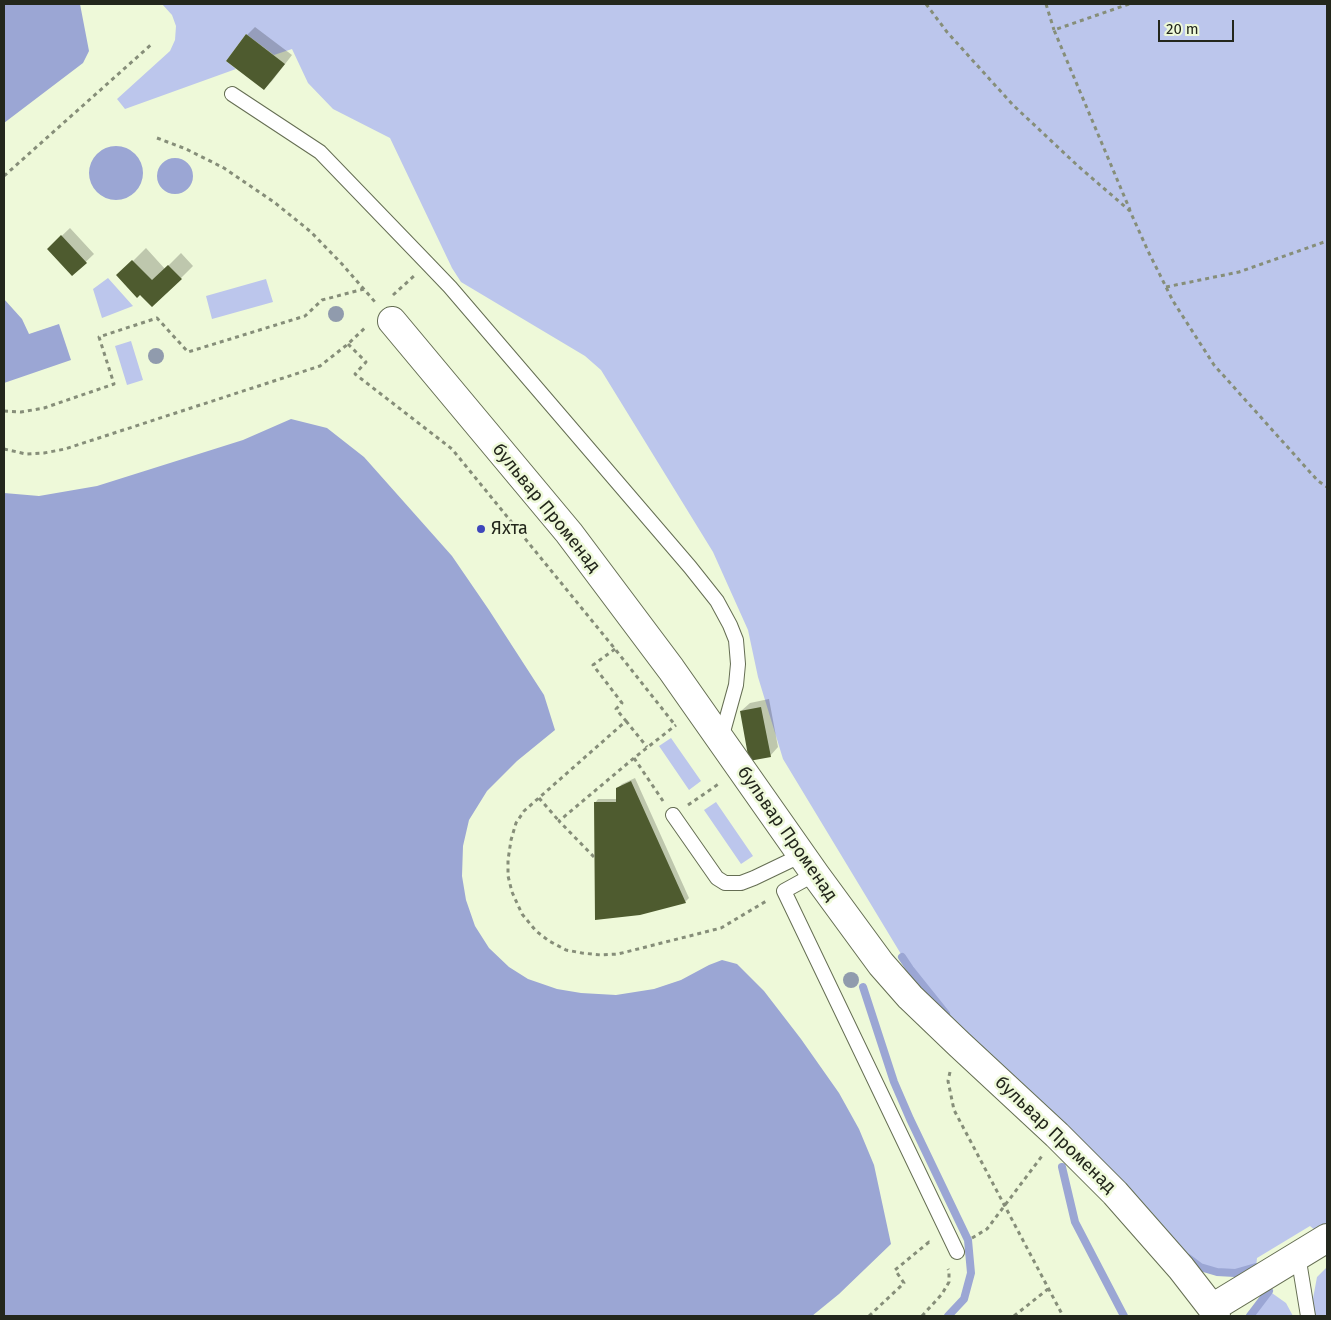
<!DOCTYPE html>
<html>
<head>
<meta charset="utf-8">
<style>
	body { margin:0 }
	#map { position:relative; width:1331px; height:1320px; overflow:hidden; background:#eef9d9; font-family:"Fira Sans",sans-serif }
	canvas { display:block }
	.frame { position:absolute; inset:0; border:5px solid #23271c; pointer-events:none }
	.scale { position:absolute; left:1158px; top:20px; width:76px; height:22px; box-sizing:border-box; border:2px solid #23271c; border-top:0; padding-left:6px; font-size:15px; line-height:18px; white-space:nowrap; color:#23271c; -webkit-text-stroke:4px #eef9d9; paint-order:stroke }
</style>
</head>
<body>
<div id="map">
<canvas width="1331" height="1320"></canvas>
<div class="frame"></div>
<div class="scale">20 m</div>
</div>
<script>
const g = document.querySelector('canvas').getContext('2d');
g.lineJoin = 'round';
function fill(path, color) { g.fillStyle = color; g.fill(path, 'evenodd'); }
const poly = rows => new Path2D(rows.map(r => 'M' + r).join(''));
function strokePath(path, color, width, dash) { g.strokeStyle = color; g.lineWidth = width; g.lineCap = dash ? 'butt' : 'round'; g.setLineDash(dash || []); g.stroke(path); }
function label(font, color, halo, rows, align = 'center') {
  g.font = font + ' "Fira Sans",sans-serif'; g.lineWidth = 5; g.setLineDash([]); g.textBaseline = 'middle'; g.strokeStyle = halo; g.fillStyle = color; for (const [text, x, y, turn = 0] of rows) {
    g.save(); g.translate(x, y); g.rotate((+turn || 0) * Math.PI / 180); g.textAlign = isNaN(turn) ? turn : align; if (halo) g.strokeText(text, 0, 0); g.fillText(text, 0, 0); g.restore();
  }
}
const green = poly([
	[162,4,1327,4,1327,1224,1316,1231,1310,1226,1257,1258,1256,1267,1235,1273,1217,1272,1200,1267,1184,1256,944,1012,910,969,783,759,758,677,748,630,713,552,601,370,585,356,461,282,452,268,390,138,333,109,308,83,292,49,274,55,246,34,226,61,236,69,125,109,117,99,170,51,175,40,176,26,172,15],
	[108,278,133,306,102,318,93,289],
	[266,279,273,302,212,319,206,296],
	[131,341,143,380,127,385,115,346],
	[671,738,701,781,689,790,659,746],
	[716,802,753,856,741,864,704,810],
	[1327,1267,1327,1316,1314,1316,1312,1304,1317,1277],
	[1269,1291,1286,1303,1293,1316,1250,1316]
]);
const water = poly([
	[4,4,80,4,89,51,83,63,4,123],
	'89 173a27 27 0 1 1 54 0a27 27 0 1 1-54 0Z',
	'157 176a18 18 0 1 1 36 0a18 18 0 1 1-36 0Z',
	[4,299,22,319,29,334,59,324,71,360,4,383],
	[291,419,327,428,364,457,452,556,489,610,544,695,555,730,517,761,487,791,469,820,463,846,462,876,466,900,475,926,489,948,509,967,528,979,557,989,581,993,616,995,654,989,681,980,709,965,722,960,737,964,764,991,801,1039,839,1093,859,1129,874,1165,891,1244,839,1294,812,1316,4,1316,4,493,39,496,97,486,243,440]
]);
const shadow = poly([
	[255,27,292,55,272,81,264,89,247,35],
	[70,228,94,254,72,275,48,249],
	[146,248,165,269,181,253,193,266,181,278,140,293,118,276],
	[769,699,778,747,770,756,741,711,750,703],
	[635,778,689,898,685,902,595,803,598,799,618,799,618,788,622,784]
]);
const stream = poly([
	[902,957,910,969,946,1014],
	[863,987,894,1082,910,1119,968,1240,971,1273,964,1299,948,1316],
	[1062,1167,1075,1222,1124,1316],
	[1188,1258,1200,1267,1217,1272,1235,1273,1256,1267],
	[1250,1316,1269,1291]
]);
const building = poly([
	[246,34,285,64,264,90,226,61],
	[61,235,87,263,72,276,47,249],
	[132,260,152,280,168,265,182,279,152,307,140,295,137,298,116,275],
	[761,707,771,757,749,761,740,711],
	[631,781,686,903,640,915,595,920,594,802,616,802,616,788]
]);
const path = poly([
	[926,4,947,32,1013,105,1078,166,1130,211,1148,251,1173,301,1214,365,1318,481,1327,487],
	[1046,4,1054,30],
	[1129,4,1054,30,1130,210],
	[157,138,186,149,224,168,274,202,311,232,342,264,375,302],
	[4,176,153,43],
	[1166,287,1239,272,1327,241],
	[393,295,414,276],
	[348,344,366,362,355,374,452,449,615,649,675,725],
	[4,411,21,412,44,408,114,384,99,337,157,318,188,352,305,316,322,300,364,289],
	[4,449,26,454,44,453,65,449,320,366,348,344,367,326],
	[615,649,593,665,622,703,616,709,626,721,524,811,516,823,511,840,508,860,508,876,512,892,522,914,536,931,549,941,566,950,582,953,601,955,618,954,721,928,768,900],
	[626,721,647,747],
	[634,758,663,801],
	[539,798,559,821],
	[688,805,720,783],
	[594,857,559,821,634,758,676,725],
	[950,1072,948,1081,954,1110,1063,1316],
	[972,1238,987,1229,1042,1156],
	[869,1316,904,1283,895,1270,929,1242,930,1243],
	[922,1316,942,1294,949,1282,949,1271,948,1269],
	[1014,1316,1048,1289]
]);
const lane = poly([
	[232,94,320,152,427,263,450,287,690,567,717,601,730,625,736,640,738,664,736,685,721,739],
	[673,815,717,878,725,883,741,883,754,878,802,855],
	[815,874,784,891,957,1252],
	[1298,1255,1308,1316]
]);
const street = poly([
	[392,321,569,533,671,669,815,874,881,964,910,997,959,1044,1057,1135,1115,1193,1181,1268,1212,1308,1216,1316],
	[1212,1308,1327,1238]
]);
const trees = [
	[336,314],
	[156,356],
	[851,980]
];
const markers = [
	[481,529,5,"#3e47bb"]
];
const streetNames = [
	["бульвар Променад",546,508,51],
	["бульвар Променад",787,834,55],
	["бульвар Променад",1055,1135,44]
];
const poiNames = [
	["Яхта",491,529]
];
fill(green, '#bcc6ec');
fill(water, '#9ba6d4');
fill(shadow, '#0003');
strokePath(stream, '#9ba6d4', 8);
fill(building, '#4e5b2f');
strokePath(lane, '#656e53', 16);
strokePath(street, '#656e53', 30);
strokePath(path, '#868e79', 3, [4, 4]);
strokePath(lane, '#fff', 14);
strokePath(street, '#fff', 28);
g.fillStyle = '#909bad';
for (const [x, y] of trees) { g.beginPath(); g.arc(x, y, 8, 0, 2 * Math.PI); g.fill(); }
for (const [x, y, r, color] of markers) { const dot = new Path2D(); dot.arc(x, y, r, 0, 2 * Math.PI); g.fillStyle = color; g.fill(dot); strokePath(dot, '#eef9d9', 2); }
label('18px', '#23271c', '#eef9d9', streetNames);
label('18px', '#23271c', '#eef9d9', poiNames, 'left');
</script>
</body>
</html>
